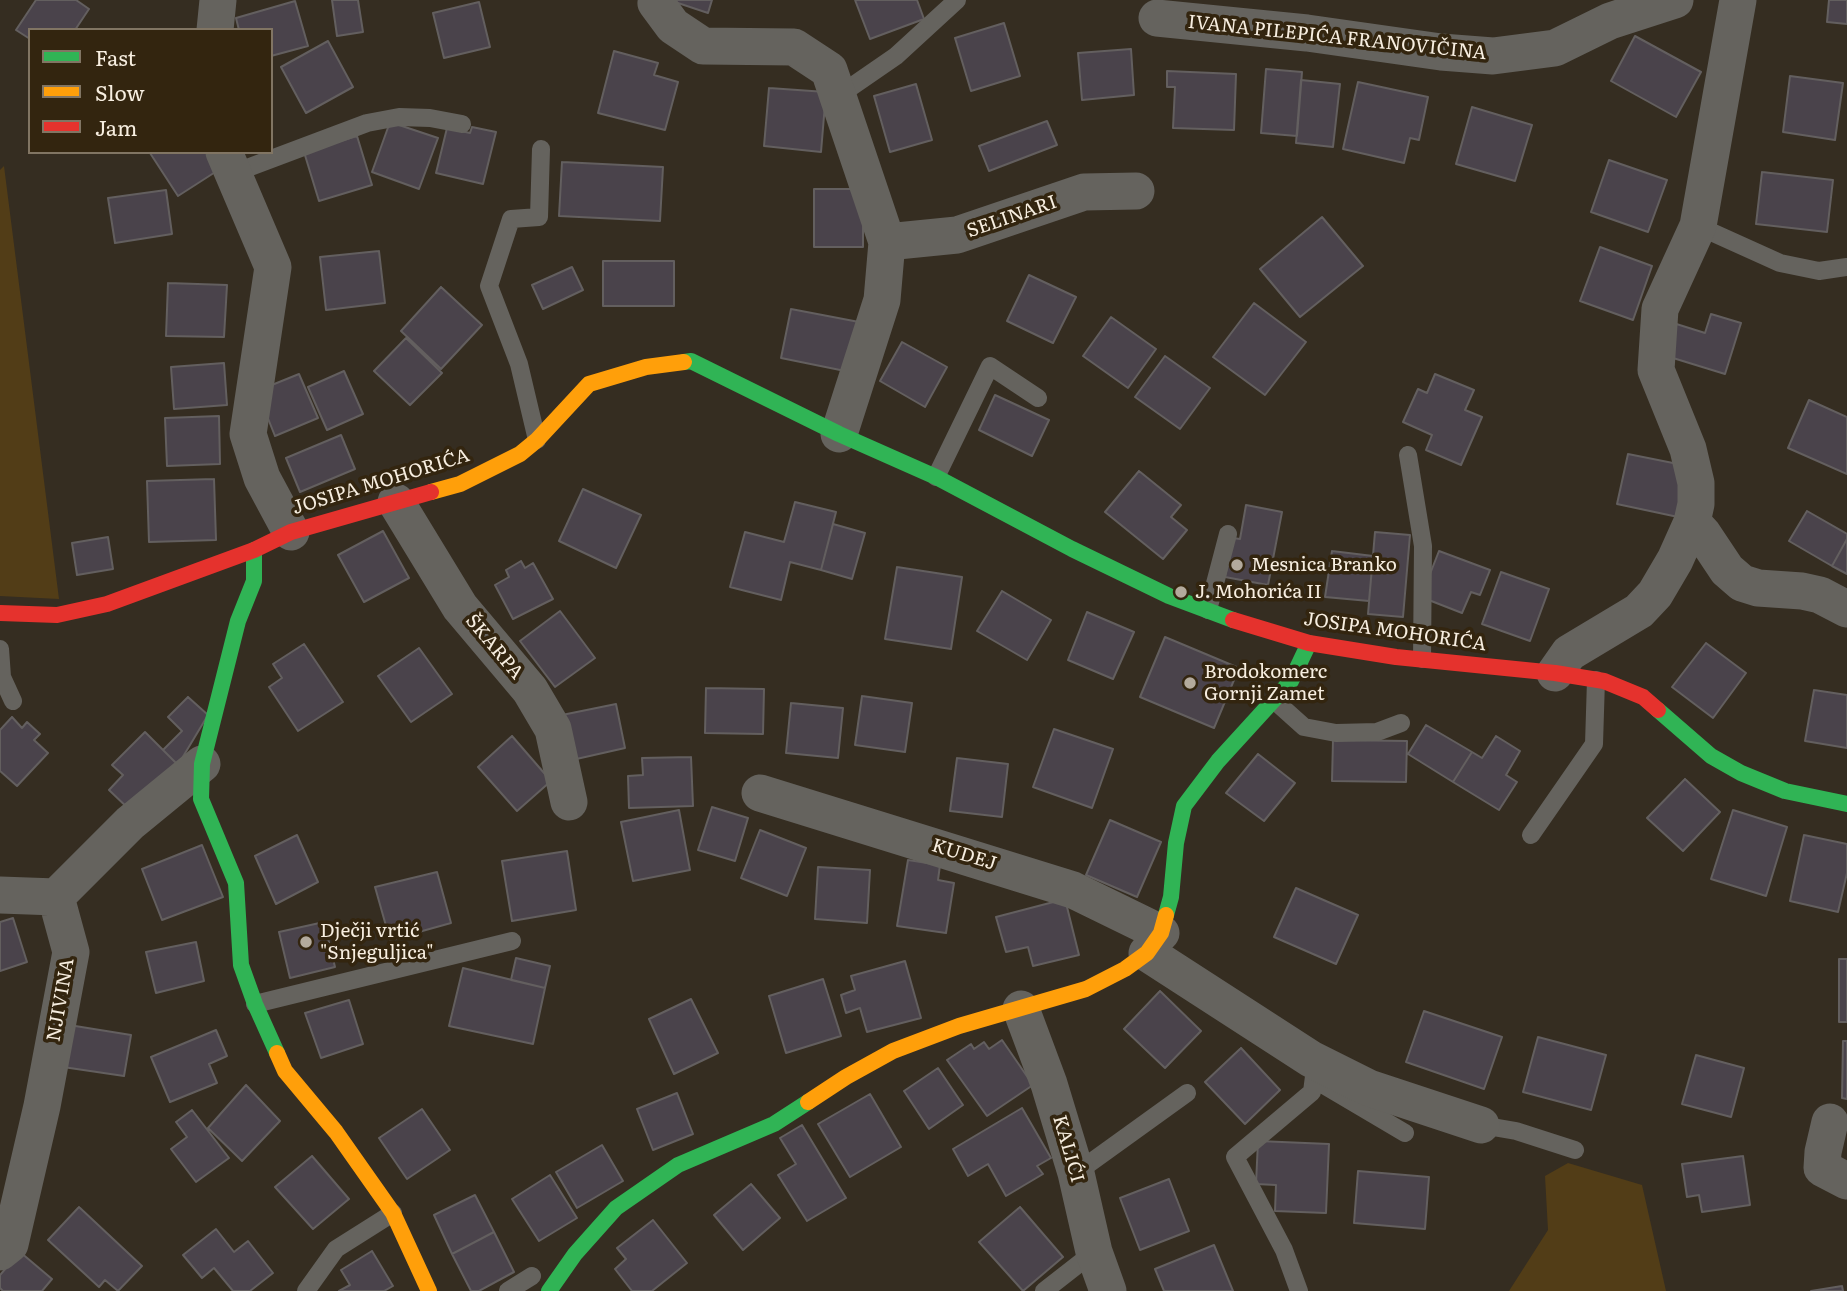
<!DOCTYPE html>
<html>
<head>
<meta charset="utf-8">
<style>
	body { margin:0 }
	#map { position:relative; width:1847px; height:1291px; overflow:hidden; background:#352d21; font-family:Literata,serif }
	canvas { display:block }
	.legend { position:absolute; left:28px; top:28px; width:245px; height:126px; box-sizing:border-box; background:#33250f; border:2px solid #817563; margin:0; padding:9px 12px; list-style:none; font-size:21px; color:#f7eee0 }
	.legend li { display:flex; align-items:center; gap:14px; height:35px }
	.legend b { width:35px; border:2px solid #817563 }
</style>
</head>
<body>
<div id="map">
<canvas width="1847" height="1291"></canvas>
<ul class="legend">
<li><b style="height:9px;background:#30b455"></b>Fast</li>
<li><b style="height:9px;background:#ff9f0a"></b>Slow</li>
<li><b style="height:9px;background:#e5322d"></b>Jam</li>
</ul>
</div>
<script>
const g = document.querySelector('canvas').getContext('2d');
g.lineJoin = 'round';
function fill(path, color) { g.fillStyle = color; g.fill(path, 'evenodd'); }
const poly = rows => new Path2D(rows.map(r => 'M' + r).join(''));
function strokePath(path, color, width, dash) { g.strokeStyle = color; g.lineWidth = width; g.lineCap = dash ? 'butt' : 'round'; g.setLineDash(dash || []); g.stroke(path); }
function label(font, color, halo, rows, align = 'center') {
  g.font = font + ' Literata,serif'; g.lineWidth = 7; g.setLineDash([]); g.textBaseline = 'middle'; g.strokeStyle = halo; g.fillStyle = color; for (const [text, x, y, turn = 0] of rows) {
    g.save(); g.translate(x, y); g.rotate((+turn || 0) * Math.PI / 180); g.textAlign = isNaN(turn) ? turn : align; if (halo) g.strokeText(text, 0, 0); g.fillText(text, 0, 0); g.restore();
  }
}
const green = poly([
	[4,166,59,599,0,596,0,170],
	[1568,1163,1642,1185,1666,1291,1509,1291,1548,1230,1545,1176]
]);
const building = poly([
	[36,0,76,0,89,9,75,30,30,30,30,39,16,30,36,0],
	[332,0,358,0,363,32,337,36,332,0],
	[669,0,712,0,708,13,669,0],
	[855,0,917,0,924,19,870,39,855,0],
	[1829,0,1847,0,1847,24,1827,22,1829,0],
	[295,1,308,46,271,56,271,30,239,30,236,18,295,1],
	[479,2,490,47,444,58,433,13,479,2],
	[1004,23,1020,76,971,91,955,38,1004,23],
	[1635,36,1701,72,1676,117,1611,81,1635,36],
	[328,41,353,87,306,113,281,67,328,41],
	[1131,49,1134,95,1082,100,1078,53,1131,49],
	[614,51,658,63,654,75,678,82,665,130,598,113,614,51],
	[1266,69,1302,72,1297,136,1261,133,1266,69],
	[1167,71,1236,74,1234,130,1173,128,1175,87,1167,87,1167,71],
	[1790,76,1843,83,1835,140,1783,132,1790,76],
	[1301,80,1340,84,1333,147,1296,143,1301,80],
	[1358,82,1428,97,1419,140,1410,138,1404,163,1343,149,1358,82],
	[916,84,932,140,890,152,874,96,916,84],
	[769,88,826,92,821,152,764,146,769,88],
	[1472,107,1532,125,1515,181,1456,164,1472,107],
	[1047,121,1057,145,989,171,979,146,1047,121],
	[390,122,438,138,419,189,372,172,390,122],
	[472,127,496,132,483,184,436,173,447,128,470,133,472,127],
	[357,136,372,185,319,201,304,152,357,136],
	[210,152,220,169,178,196,150,153,210,152],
	[1609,160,1667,180,1648,232,1591,212,1609,160],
	[562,162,663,167,660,221,559,216,562,162],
	[1762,172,1833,180,1827,232,1756,224,1762,172],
	[814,189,863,189,863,247,814,247,814,189],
	[166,190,172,234,115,243,108,198,166,190],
	[1322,217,1363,266,1300,317,1260,269,1322,217],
	[1600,247,1652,266,1633,320,1580,301,1600,247],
	[379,251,385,303,326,310,320,257,379,251],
	[603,261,674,261,674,306,603,306,603,261],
	[572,267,583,290,543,309,532,285,572,267],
	[1029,275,1076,297,1053,343,1007,321,1029,275],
	[168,283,227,285,224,337,166,336,168,283],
	[441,287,482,325,441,369,401,331,441,287],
	[1254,303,1306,342,1265,395,1213,357,1254,303],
	[791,309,859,322,850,372,781,358,791,309],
	[1711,314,1741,323,1725,374,1660,354,1670,322,1705,333,1711,314],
	[1111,317,1156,349,1128,388,1083,356,1111,317],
	[406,338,442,373,410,405,374,371,406,338],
	[902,342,947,367,925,407,880,381,902,342],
	[1165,356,1210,388,1180,429,1135,397,1165,356],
	[224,363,227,405,174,409,171,367,224,363],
	[344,371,363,414,327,430,308,387,344,371],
	[299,374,318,418,275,436,257,391,299,374],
	[1435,374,1474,390,1465,410,1482,417,1461,465,1426,450,1432,435,1403,422,1418,389,1427,393,1435,374],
	[995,395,1049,420,1032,456,979,430,995,395],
	[1809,400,1847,417,1847,474,1788,448,1809,400],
	[219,416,220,464,167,466,165,418,219,416],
	[341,435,355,469,300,492,286,458,341,435],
	[1628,454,1688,466,1678,517,1617,504,1628,454],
	[1139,471,1181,505,1171,517,1187,530,1163,559,1105,512,1139,471],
	[214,479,216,540,149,542,147,481,214,479],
	[583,489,641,515,616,568,559,541,583,489],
	[795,502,836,512,821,570,790,562,781,600,730,587,745,532,784,542,795,502],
	[1246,505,1282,512,1268,585,1225,577,1233,538,1240,539,1246,505],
	[1807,511,1847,534,1847,539,1832,566,1789,541,1807,511],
	[833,524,865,533,852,579,821,570,833,524],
	[383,531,409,578,364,602,338,555,383,531],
	[1375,532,1410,535,1403,617,1368,614,1375,532],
	[108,537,113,569,77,575,72,543,108,537],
	[1847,539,1847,574,1832,566,1847,539],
	[1332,551,1373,556,1369,601,1325,597,1332,551],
	[1439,551,1490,570,1480,595,1471,592,1462,613,1421,597,1439,551],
	[521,561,525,568,533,563,553,599,513,619,495,585,509,577,506,570,521,561],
	[897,567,962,577,951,649,885,639,897,567],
	[1501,572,1549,589,1530,641,1482,624,1501,572],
	[1002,591,1051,620,1027,660,977,631,1002,591],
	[560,611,595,658,555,687,520,641,560,611],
	[1087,612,1134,632,1113,679,1068,660,1087,612],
	[1165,637,1239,668,1214,728,1140,697,1165,637],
	[1706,643,1746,673,1713,718,1672,687,1706,643],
	[304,644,343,702,298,731,269,687,282,678,273,664,304,644],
	[419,648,452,694,411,722,378,676,419,648],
	[706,688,764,689,763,734,705,733,706,688],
	[1814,690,1847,695,1847,748,1805,741,1814,690],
	[862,696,912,703,905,752,855,745,862,696],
	[188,697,208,715,178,765,163,750,182,731,168,717,188,697],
	[791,703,843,708,838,758,786,753,791,703],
	[616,704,625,748,572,760,562,715,616,704],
	[12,717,22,728,27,722,40,734,34,740,48,753,17,786,0,771,0,730,12,717],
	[1426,725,1472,752,1453,782,1408,754,1426,725],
	[1054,729,1113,749,1092,808,1033,787,1054,729],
	[145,732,178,765,132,812,109,790,123,775,112,765,145,732],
	[512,736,551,781,517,811,478,767,512,736],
	[1496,736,1520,751,1506,775,1517,782,1499,810,1453,782,1472,752,1482,758,1496,736],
	[1333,740,1407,741,1406,782,1332,781,1333,740],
	[1258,754,1295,783,1264,821,1226,793,1258,754],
	[691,757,693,806,629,808,628,776,643,775,642,758,691,757],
	[957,758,1008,764,1002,817,950,811,957,758],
	[1685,779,1720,812,1683,851,1647,818,1685,779],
	[712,807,748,818,735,861,698,850,712,807],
	[679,810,690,870,633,881,621,822,679,810],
	[1733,810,1787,827,1766,896,1711,879,1733,810],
	[1110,820,1161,842,1137,897,1086,875,1110,820],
	[760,830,806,848,787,896,741,878,760,830],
	[297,835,318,882,276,904,255,856,297,835],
	[1804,835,1847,844,1847,873,1838,912,1790,901,1804,835],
	[202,845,223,897,162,920,142,869,202,845],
	[567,851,576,910,512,921,502,861,567,851],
	[908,860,940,865,938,880,954,883,946,933,897,926,908,860],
	[818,867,870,870,867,923,815,919,818,867],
	[437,872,451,923,390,940,375,887,437,872],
	[1296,888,1358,915,1336,964,1274,937,1296,888],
	[1065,899,1079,955,1033,966,1028,947,1006,952,996,917,1065,899],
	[13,918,27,962,0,971,0,922,13,918],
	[324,922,335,967,290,978,279,932,324,922],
	[196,942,204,981,156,993,146,952,196,942],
	[516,958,550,966,545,988,511,980,516,958],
	[1839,959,1847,959,1847,1022,1839,1022,1839,959],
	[905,961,921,1018,867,1032,860,1008,846,1013,841,995,855,990,851,976,905,961],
	[463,968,545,988,533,1044,449,1026,463,968],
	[823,979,841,1036,786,1053,769,996,823,979],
	[1160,991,1201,1031,1165,1068,1124,1029,1160,991],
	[691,999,718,1053,674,1074,649,1019,691,999],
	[349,1000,363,1044,321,1058,305,1013,349,1000],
	[1424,1011,1502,1037,1484,1089,1406,1062,1424,1011],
	[69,1025,131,1035,124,1076,63,1067,69,1025],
	[216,1030,227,1056,209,1064,217,1083,170,1102,151,1057,216,1030],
	[1538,1037,1606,1055,1591,1110,1523,1092,1538,1037],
	[1002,1040,1033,1085,987,1116,947,1060,971,1044,974,1049,984,1042,989,1049,1002,1040],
	[1843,1041,1847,1041,1847,1099,1842,1098,1843,1041],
	[1241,1048,1280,1090,1245,1124,1205,1082,1241,1048],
	[1696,1055,1744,1068,1731,1117,1682,1104,1696,1055],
	[938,1068,963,1105,929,1129,904,1091,938,1068],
	[246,1085,280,1121,242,1161,208,1128,246,1085],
	[677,1093,693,1134,653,1150,637,1109,677,1093],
	[870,1094,901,1147,850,1177,818,1124,870,1094],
	[1022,1108,1051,1158,1037,1166,1043,1174,1006,1196,988,1164,968,1176,953,1149,1022,1108],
	[422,1109,450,1150,407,1179,379,1138,422,1109],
	[192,1110,229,1158,196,1182,171,1149,187,1137,176,1122,192,1110],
	[802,1125,846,1198,807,1221,778,1175,796,1164,780,1138,802,1125],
	[1258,1141,1329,1144,1326,1213,1275,1211,1276,1185,1256,1184,1258,1141],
	[602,1145,623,1181,577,1208,556,1172,602,1145],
	[312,1156,349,1199,313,1229,275,1187,312,1156],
	[1743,1156,1750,1205,1702,1212,1699,1195,1687,1197,1682,1164,1743,1156],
	[1358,1171,1429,1177,1425,1229,1354,1223,1358,1171],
	[550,1175,577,1218,539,1241,512,1199,550,1175],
	[1169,1179,1189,1231,1140,1250,1120,1198,1169,1179],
	[751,1184,780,1218,743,1250,714,1215,751,1184],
	[475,1195,494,1232,452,1254,434,1215,475,1195],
	[79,1207,142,1266,118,1291,105,1280,99,1287,48,1240,79,1207],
	[1020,1207,1063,1257,1023,1291,979,1242,1020,1207],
	[653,1220,687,1263,652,1291,632,1291,615,1269,626,1259,617,1248,653,1220],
	[216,1229,234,1252,248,1241,273,1273,250,1291,233,1291,214,1268,202,1278,183,1255,216,1229],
	[494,1232,514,1272,479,1291,471,1291,452,1254,494,1232],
	[1214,1245,1233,1291,1164,1291,1155,1269,1214,1245],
	[372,1251,393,1286,384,1291,339,1291,350,1285,341,1270,372,1251],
	[20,1252,52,1279,42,1291,3,1291,0,1288,0,1275,20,1252],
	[1842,1286,1843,1291,1811,1291,1842,1286]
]);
const lane = poly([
	[838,96,896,56,957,0],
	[234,173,367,123,399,117,430,118,462,124],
	[1698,226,1780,263,1819,271,1847,267],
	[537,440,519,364,489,286,511,219,539,217,541,149],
	[1408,455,1423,546,1422,659],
	[936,477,990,366,1038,398],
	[1208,610,1228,534],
	[0,649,2,677,13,701],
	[1275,701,1304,727,1336,733,1377,732,1401,723],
	[1531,835,1594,744,1596,680],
	[255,1004,512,941],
	[1317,1081,1405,1133],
	[1481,1125,1516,1131,1575,1150],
	[1076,1173,1187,1093],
	[306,1291,336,1249,393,1213],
	[508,1291,532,1276],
	[1044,1291,1094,1252],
	[1299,1291,1284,1250,1235,1157,1312,1092,1316,1061]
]);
const street = poly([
	[657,0,656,3,673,26,703,46,794,47,829,70,887,242,882,300,839,434],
	[1157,18,1307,33,1441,52,1493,56,1555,48,1610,21,1675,0],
	[215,30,218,0],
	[224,152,273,267,248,434,262,478,291,532],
	[887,242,957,235,1084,192,1136,191],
	[396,502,460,607,530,690,553,729,569,802],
	[1692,522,1703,534,1727,570,1742,583,1758,588,1802,591,1820,595,1847,609],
	[1555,673,1569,653,1639,611,1655,594,1675,560,1692,522,1696,504,1696,483,1688,449,1656,370,1660,309,1698,226,1738,0],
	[760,793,1073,890,1161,933],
	[0,895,56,897],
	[1147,953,1311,1059,1369,1088,1481,1125],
	[1021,1009,1049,1084,1076,1173,1094,1252,1108,1291],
	[1830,1122,1823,1152,1822,1168,1847,1181],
	[0,1252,10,1244,42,1106,71,952,56,897,130,823,202,764]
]);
const fast = poly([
	[684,362,691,361,839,434,936,477,1072,549,1169,596,1233,620],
	[254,550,254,581,238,621,202,764,201,799,236,883,241,965,255,1004,277,1053],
	[1658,710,1711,756,1741,773,1785,791,1847,804],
	[1166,915,1171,897,1176,843,1184,806,1218,761,1291,681,1309,643],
	[549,1291,575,1254,616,1208,678,1165,774,1124,808,1102]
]);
const slow = poly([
	[431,492,460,484,520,454,537,440,589,384,646,367,684,362],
	[277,1053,285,1071,336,1132,393,1213,429,1291],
	[808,1102,846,1077,893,1051,959,1026,1086,989,1125,969,1147,953,1161,933,1166,915]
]);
const jam = poly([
	[0,613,57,615,107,604,254,550,291,532,431,492],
	[1233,620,1309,643,1396,657,1555,673,1604,681,1643,697,1658,710]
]);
const markers = [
	[1237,565,7,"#b3aa9d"],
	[1181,592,7,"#b3aa9d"],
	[1190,683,7,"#b3aa9d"],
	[306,942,7,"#b3aa9d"]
];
const streetNames = [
	["IVANA PILEPIĆA FRANOVIČINA",1337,38,6],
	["SELINARI",1012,217,-19],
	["JOSIPA MOHORIĆA",381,482,-17],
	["JOSIPA MOHORIĆA",1395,632,8],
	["ŠKARPA",494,647,50],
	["KUDEJ",964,855,17],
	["NJIVINA",61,1000,-80],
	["KALIĆI",1068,1149,74]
];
const poiNames = [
	["Mesnica Branko",1251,565],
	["J. Mohorića II",1195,592],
	["Brodokomerc",1204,672],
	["Gornji Zamet",1204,694],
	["Dječji vrtić",320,931],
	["\"Snjeguljica\"",320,953]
];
fill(green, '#523d17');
fill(building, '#4a434b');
strokePath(building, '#635f5f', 2);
strokePath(lane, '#65635e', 18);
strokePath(street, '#65635e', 37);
strokePath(fast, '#30b455', 16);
strokePath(slow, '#ff9f0a', 16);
strokePath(jam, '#e5322d', 16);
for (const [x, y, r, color] of markers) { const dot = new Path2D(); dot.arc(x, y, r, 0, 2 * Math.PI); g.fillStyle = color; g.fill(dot); strokePath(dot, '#33250f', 2.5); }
label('19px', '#f7eee0', '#33250f', streetNames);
label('19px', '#f7eee0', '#33250f', poiNames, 'left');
</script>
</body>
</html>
